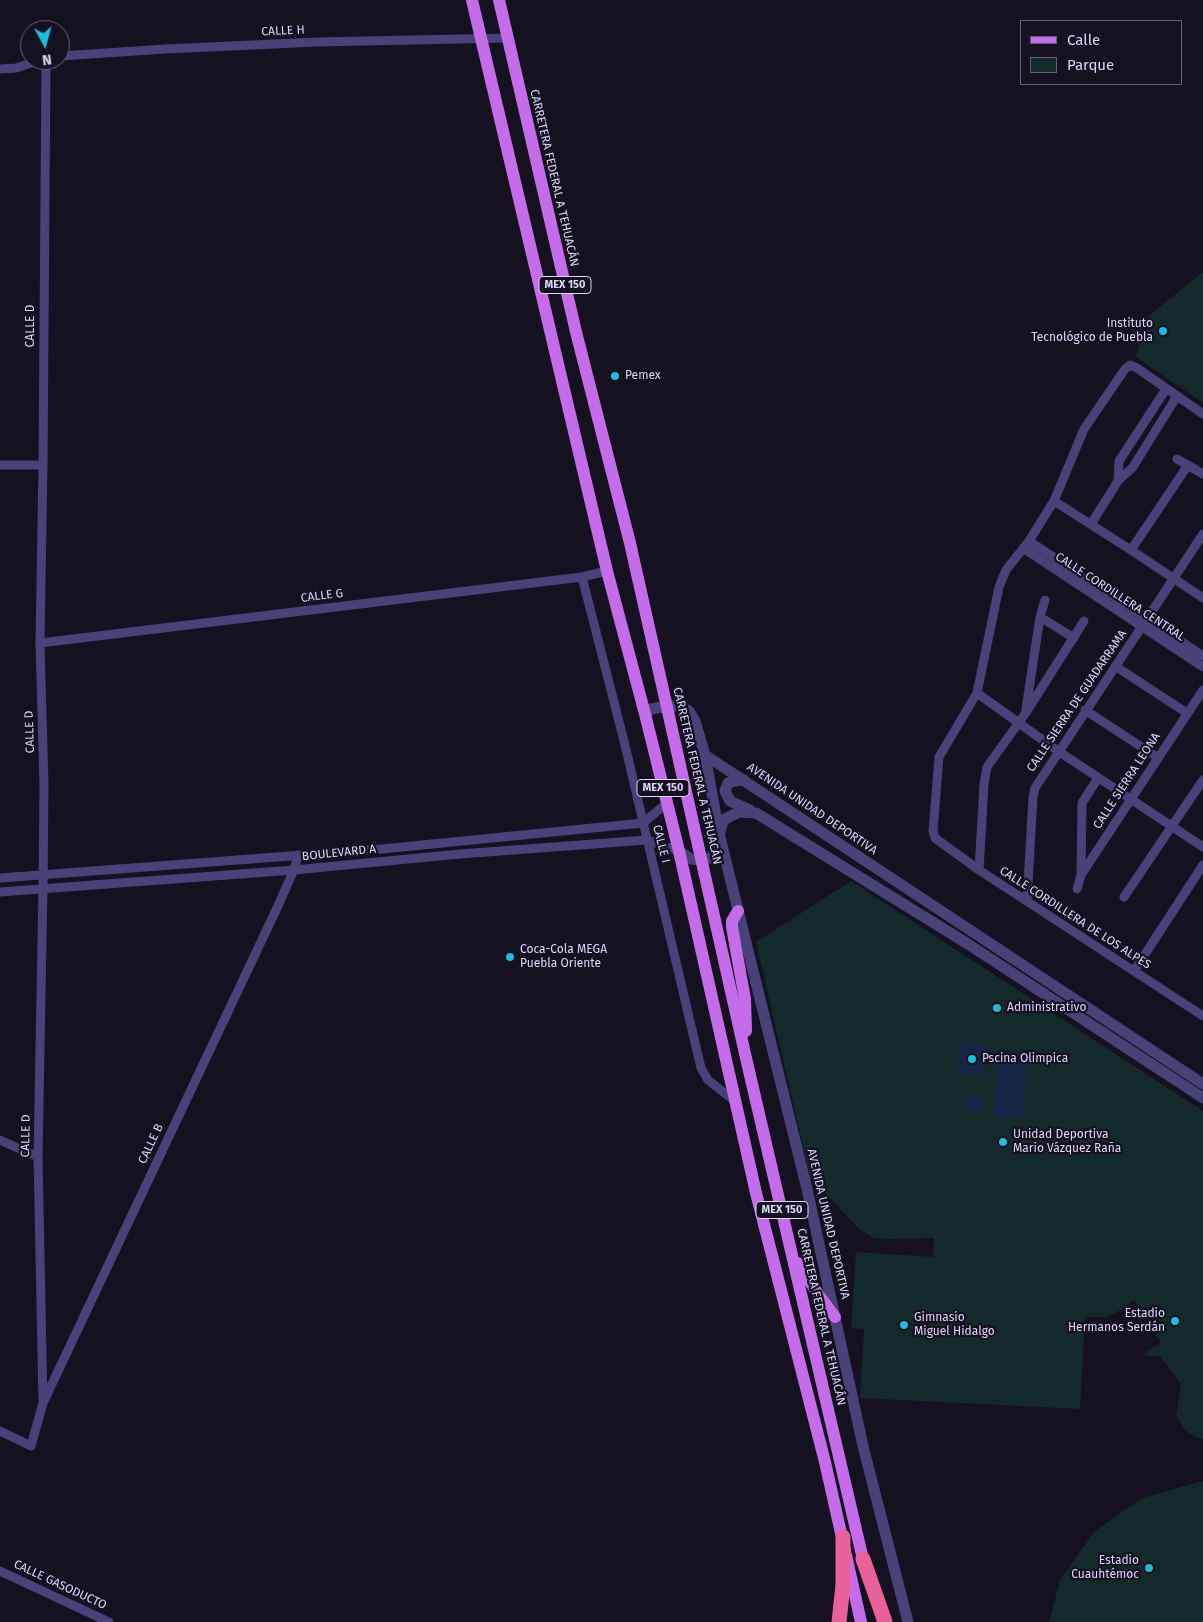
<!DOCTYPE html>
<html>
<head>
<meta charset="utf-8">
<style>
	body { margin:0 }
	#map { position:relative; width:1203px; height:1622px; overflow:hidden; background:#151121; font-family:"Fira Sans",sans-serif }
	canvas { display:block }
	.legend { position:absolute; left:1020px; top:20px; width:162px; height:65px; box-sizing:border-box; background:#151121; border:1px solid #656077; margin:0; padding:6px 9px; list-style:none; font-size:15px; color:#ddd6f9 }
	.legend li { display:flex; align-items:center; gap:10px; height:25px }
	.legend b { width:25px; border:1px solid #656077 }
	.north { position:absolute; left:20px; top:20px; width:50px; height:50px; box-sizing:border-box; background:#151121; border:1px solid #656077; border-radius:50%; rotate:173deg; font-size:14px; font-weight:700; line-height:20px; text-align:center; color:#ddd6f9 }
	.north::after { content:''; display:block; margin:auto; width:18px; height:22px; background:#1ebbdd; clip-path:polygon(50% 0,100% 100%,50% 72%,0 100%) }
</style>
</head>
<body>
<div id="map">
<canvas width="1203" height="1622"></canvas>
<ul class="legend">
<li><b style="height:6px;background:#c56ceb"></b>Calle</li>
<li><b style="height:14px;background:#14292a"></b>Parque</li>
</ul>
<div class="north">N</div>
</div>
<script>
const g = document.querySelector('canvas').getContext('2d');
g.lineJoin = 'round';
function fill(path, color) { g.fillStyle = color; g.fill(path, 'evenodd'); }
const poly = rows => new Path2D(rows.map(r => 'M' + r).join(''));
function strokePath(path, color, width, dash) { g.strokeStyle = color; g.lineWidth = width; g.lineCap = dash ? 'butt' : 'round'; g.setLineDash(dash || []); g.stroke(path); }
function label(font, color, halo, rows, align = 'center') {
  g.font = font + ' "Fira Sans",sans-serif'; g.lineWidth = 4.5; g.setLineDash([]); g.textBaseline = 'middle'; g.strokeStyle = halo; g.fillStyle = color; for (const [text, x, y, turn = 0] of rows) {
    g.save(); g.translate(x, y); g.rotate((+turn || 0) * Math.PI / 180); g.textAlign = isNaN(turn) ? turn : align; if (halo) g.strokeText(text, 0, 0); g.fillText(text, 0, 0); g.restore();
  }
}
const green = poly([
	[1203,272,1203,403,1136,357,1147,317],
	[851,881,1203,1111,1203,1439,1193,1436,1185,1430,1176,1416,1181,1384,1161,1357,1142,1355,1161,1342,1134,1300,1125,1308,1106,1317,1085,1317,1080,1409,860,1398,864,1329,851,1328,856,1252,933,1257,934,1238,889,1239,873,1238,858,1228,810,1177,756,942],
	[1199,1482,1203,1482,1203,1622,1049,1622,1060,1580,1094,1532,1142,1498]
]);
const water = poly([
	[961,1043,985,1045,983,1075,958,1073],
	[998,1051,1027,1053,1023,1118,994,1117],
	'963 1103a9 9 0 1 1 18 0a9 9 0 1 1-18 0Z'
]);
const minor = poly([
	[60,56,166,49,317,42,508,38],
	[0,69,16,68,40,60],
	[1203,414,1137,368,1130,365,1125,369,1084,429,1054,501,1029,541,1006,570,999,587,977,693,939,757,933,831,935,838,979,870,1203,1016],
	[1177,459,1203,474],
	[0,465,43,465],
	[1118,481,1119,461,1166,389],
	[1054,501,1131,550,1203,598],
	[1091,524,1118,481,1133,467,1177,396],
	[1029,541,1203,656],
	[1023,548,1203,667],
	[1131,550,1188,465],
	[582,577,625,745,701,1068,708,1080,736,1102],
	[1040,617,1074,638],
	[40,643,582,577,607,571],
	[1115,666,1187,713],
	[977,693,1058,751,1203,847],
	[1026,709,1040,617,1045,600],
	[1085,710,1157,757],
	[979,870,984,784,987,767,1025,714,1084,621],
	[1081,875,1082,803,1098,778],
	[0,878,382,849,643,823,667,803],
	[1077,889,1081,875,1203,690],
	[0,892,294,870,460,854,647,840,679,851],
	[1124,897,1203,780],
	[1027,900,1033,797,1035,788,1203,534],
	[1134,971,1203,865],
	[0,1140,38,1157],
	[43,1403,38,1157,43,888,44,785,40,643,43,465,46,60],
	[0,1431,31,1446,43,1403,277,908,294,870,298,855],
	[0,1571,109,1622]
]);
const tertiary = poly([
	[645,714,651,709,667,706,680,706,689,711,695,721,705,755,719,833,807,1189,863,1446,908,1622],
	[705,755,1203,1084],
	[744,780,734,781,728,783,725,791,730,801,750,810],
	[679,851,691,859,702,860,710,858,715,853,722,824,725,819,739,812,756,813,968,944,1203,1098]
]);
const primary = poly([
	[472,0,607,571,645,714,679,851,756,1193,825,1462,861,1622],
	[499,0,576,332,630,543,746,1058,865,1568],
	[738,911,732,921,732,927,745,999,746,1031],
	[798,1263,820,1297,835,1317]
]);
const motorway = poly([
	[863,1559,885,1622],
	[839,1622,843,1585,843,1537]
]);
const markers = [
	[1163,331,5,"#1ebbdd"],
	[615,376,5,"#1ebbdd"],
	[510,957,5,"#1ebbdd"],
	[997,1008,5,"#1ebbdd"],
	[972,1059,5,"#1ebbdd"],
	[1003,1142,5,"#1ebbdd"],
	[1175,1321,5,"#1ebbdd"],
	[904,1325,5,"#1ebbdd"],
	[1149,1568,5,"#1ebbdd"]
];
const shields = [
	[565,285,52],
	[663,788,52],
	[782,1210,52]
];
const shieldNames = [
	["MEX 150",565,285],
	["MEX 150",663,788],
	["MEX 150",782,1210]
];
const streetNames = [
	["CALLE H",283,31,-3],
	["CARRETERA FEDERAL A TEHUACÁN",554,178,77],
	["CALLE D",31,326,-90],
	["CALLE G",322,596,-7],
	["CALLE CORDILLERA CENTRAL",1120,597,33],
	["CALLE SIERRA DE GUADARRAMA",1077,701,-56],
	["CALLE D",30,732,-92],
	["CARRETERA FEDERAL A TEHUACÁN",697,776,77],
	["CALLE SIERRA LEONA",1127,781,-57],
	["AVENIDA UNIDAD DEPORTIVA",812,809,34],
	["CALLE I",661,844,76],
	["BOULEVARD A",339,853,-6],
	["CALLE CORDILLERA DE LOS ALPES",1075,918,33],
	["CALLE D",26,1136,-89],
	["CALLE B",151,1144,-65],
	["AVENIDA UNIDAD DEPORTIVA",828,1224,77],
	["CARRETERA FEDERAL A TEHUACÁN",821,1317,77],
	["CALLE GASODUCTO",60,1585,25]
];
const poiNames = [
	["Instituto",1153,324,"right"],
	["Tecnológico de Puebla",1153,338,"right"],
	["Pemex",625,376],
	["Coca-Cola MEGA",520,950],
	["Puebla Oriente",520,964],
	["Administrativo",1007,1008],
	["Pscina Olimpica",982,1059],
	["Unidad Deportiva",1013,1135],
	["Mario Vázquez Raña",1013,1149],
	["Estadio",1165,1314,"right"],
	["Hermanos Serdán",1165,1328,"right"],
	["Gimnasio",914,1318],
	["Miguel Hidalgo",914,1332],
	["Estadio",1139,1561,"right"],
	["Cuauhtémoc",1139,1575,"right"]
];
fill(green, '#14292a');
fill(water, '#162545');
strokePath(minor, '#484279', 9);
strokePath(tertiary, '#484279', 11);
strokePath(primary, '#c56ceb', 12);
strokePath(motorway, '#e96198', 15);
for (const [x, y, r, color] of markers) { const dot = new Path2D(); dot.arc(x, y, r, 0, 2 * Math.PI); g.fillStyle = color; g.fill(dot); strokePath(dot, '#151121', 2); }
for (const [x, y, w] of shields) { const box = new Path2D(); box.roundRect(x - w / 2, y - 8.5, w, 17, 4); g.fillStyle = '#151121'; g.fill(box); strokePath(box, '#ddd6f9', 1); }
label('bold 11px', '#ddd6f9', null, shieldNames);
label('12px', '#ddd6f9', '#151121', streetNames);
label('12px', '#ddd6f9', '#151121', poiNames, 'left');
</script>
</body>
</html>
